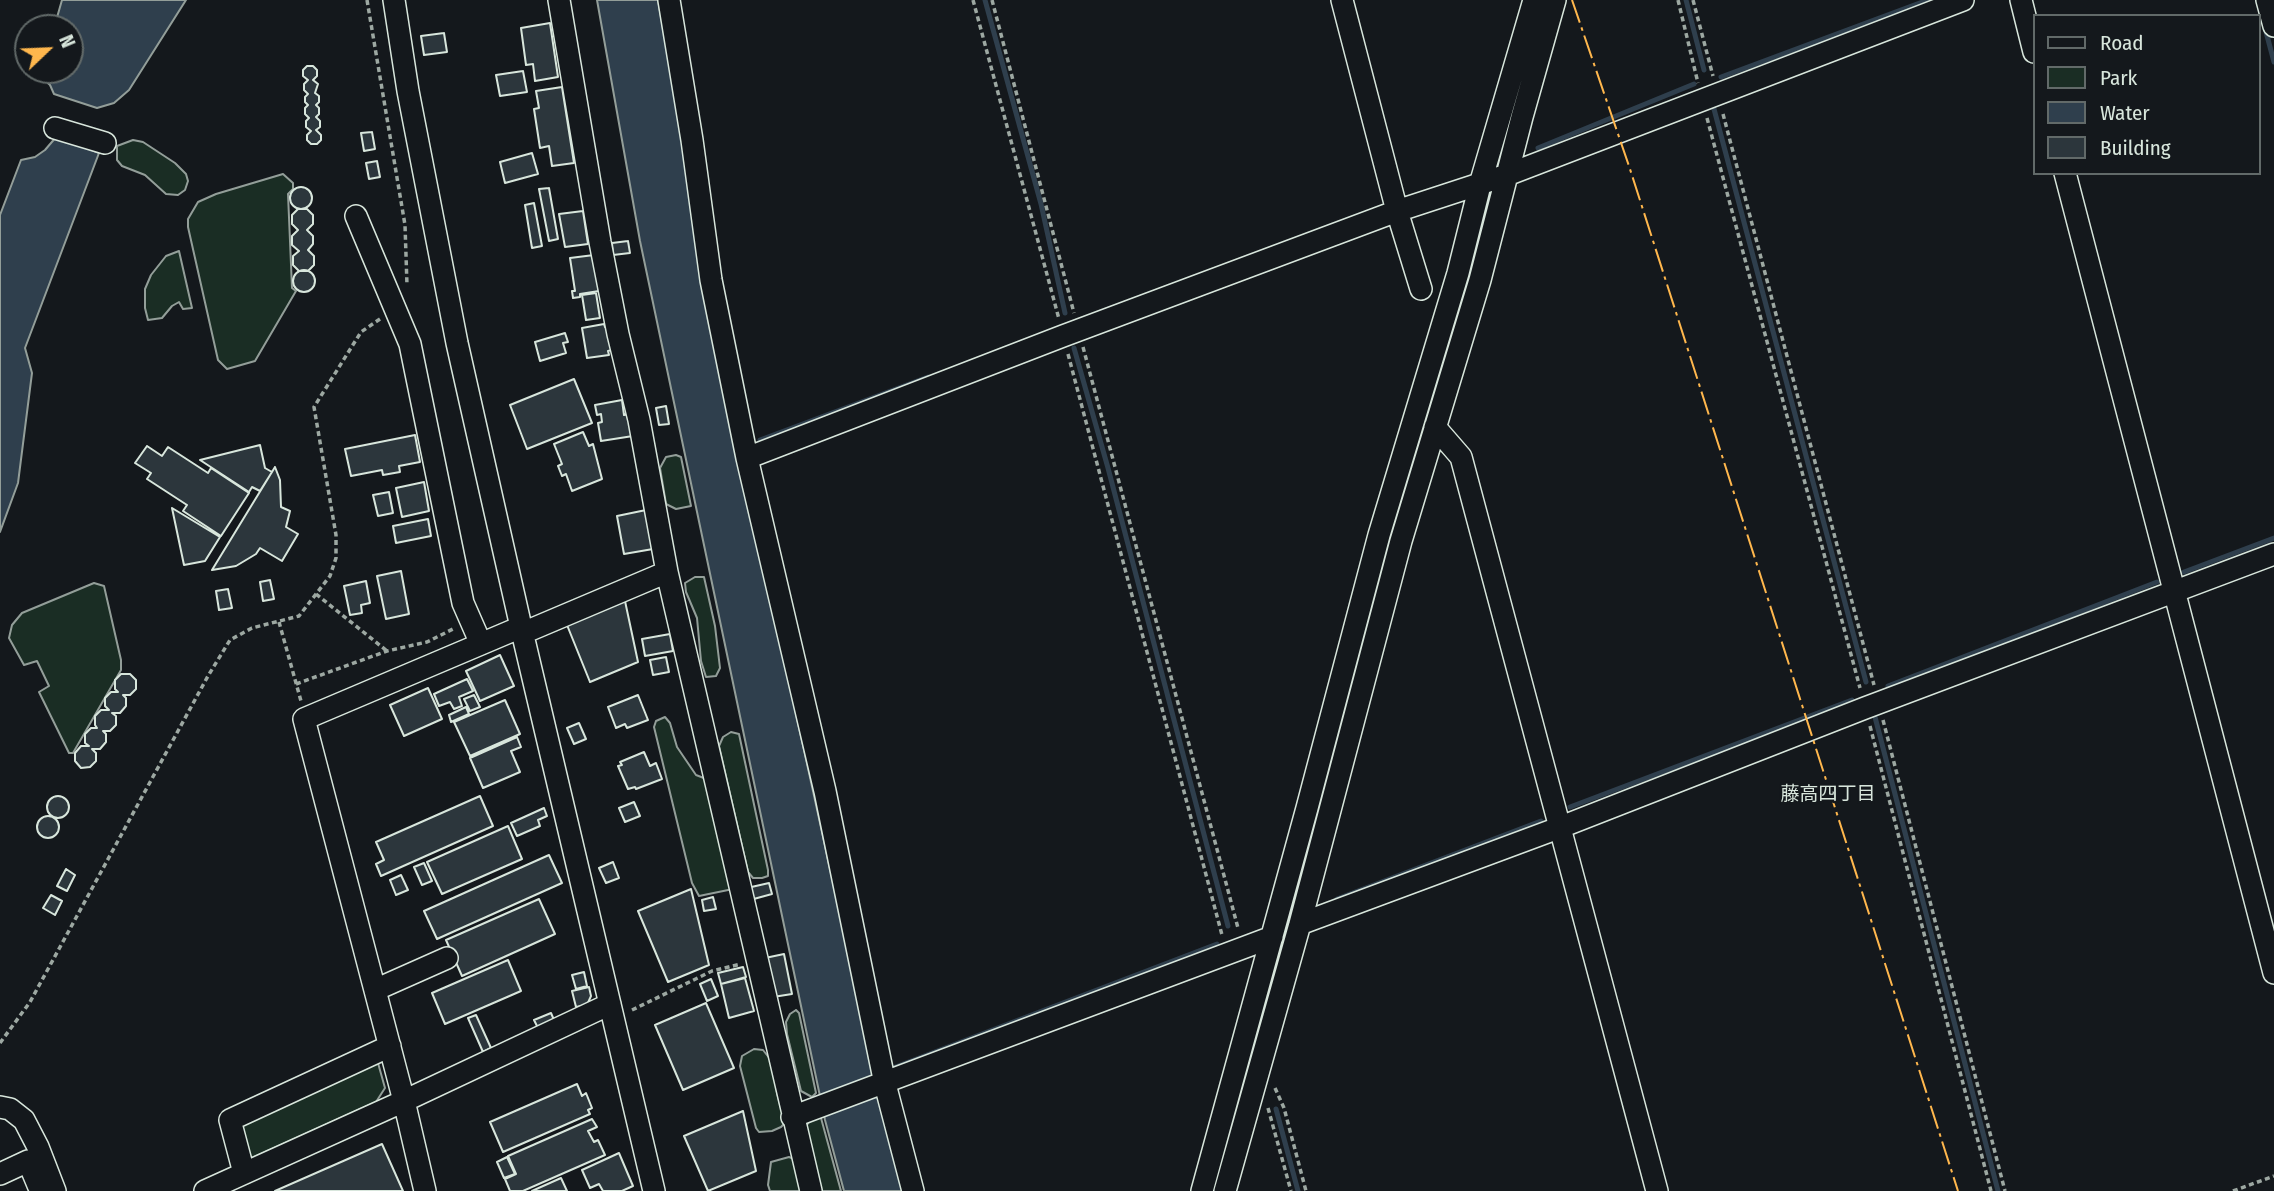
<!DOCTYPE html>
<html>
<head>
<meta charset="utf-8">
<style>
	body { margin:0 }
	#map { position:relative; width:2274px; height:1191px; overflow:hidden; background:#14181c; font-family:"Fira Sans Condensed",sans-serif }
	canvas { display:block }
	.legend { position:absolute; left:2033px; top:14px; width:228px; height:161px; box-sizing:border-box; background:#14181c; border:2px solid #626a69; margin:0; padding:9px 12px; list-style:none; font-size:21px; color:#d8e6dc }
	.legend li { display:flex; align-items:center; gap:14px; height:35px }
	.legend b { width:35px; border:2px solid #626a69 }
	.north { position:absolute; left:14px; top:14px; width:70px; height:70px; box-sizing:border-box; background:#14181c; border:2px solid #626a69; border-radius:50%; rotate:67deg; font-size:19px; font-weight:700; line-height:28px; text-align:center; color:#d8e6dc }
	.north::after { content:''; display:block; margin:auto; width:24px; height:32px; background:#ffb74d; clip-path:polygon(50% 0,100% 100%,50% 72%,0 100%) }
</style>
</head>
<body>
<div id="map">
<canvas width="2274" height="1191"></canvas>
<ul class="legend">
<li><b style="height:9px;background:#14181c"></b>Road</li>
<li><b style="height:19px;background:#1a2d24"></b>Park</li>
<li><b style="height:19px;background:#2f3f4d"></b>Water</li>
<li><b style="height:19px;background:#2c363c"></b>Building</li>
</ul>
<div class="north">N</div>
</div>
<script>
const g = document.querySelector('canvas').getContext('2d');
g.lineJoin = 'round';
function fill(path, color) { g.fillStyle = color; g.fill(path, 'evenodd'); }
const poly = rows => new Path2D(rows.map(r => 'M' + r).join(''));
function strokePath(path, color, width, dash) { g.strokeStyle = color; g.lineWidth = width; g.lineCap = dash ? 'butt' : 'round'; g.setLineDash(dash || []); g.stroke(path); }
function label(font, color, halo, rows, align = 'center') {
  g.font = font + ' "Fira Sans Condensed","Noto Sans JP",sans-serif'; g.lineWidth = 5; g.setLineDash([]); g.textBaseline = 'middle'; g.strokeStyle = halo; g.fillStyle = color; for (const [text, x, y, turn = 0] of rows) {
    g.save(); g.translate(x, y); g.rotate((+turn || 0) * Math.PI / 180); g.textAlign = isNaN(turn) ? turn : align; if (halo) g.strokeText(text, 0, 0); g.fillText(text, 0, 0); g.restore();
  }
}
const green = poly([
	[133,140,143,142,175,163,186,174,188,181,185,190,178,195,166,194,145,175,122,166,117,160,117,146,133,140],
	[283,174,293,183,293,189,288,194,292,288,296,291,255,361,227,369,218,360,188,227,188,219,198,202,216,194,283,174],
	[179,251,192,308,183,309,179,302,172,306,162,318,148,320,145,308,145,289,151,275,166,256,179,251],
	[676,455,681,457,691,506,676,509,666,504,660,468,666,457,676,455],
	[695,577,704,577,715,626,720,668,716,676,706,677,701,661,697,618,686,592,685,583,695,577],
	[94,583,104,586,121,660,121,670,73,753,69,753,39,692,49,686,37,661,24,665,9,638,12,625,22,613,94,583],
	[665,717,670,723,677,747,696,775,709,780,733,889,699,896,692,883,654,727,656,721,665,717],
	[731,732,739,734,768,870,768,876,762,878,753,878,748,872,719,746,723,737,731,732],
	[796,1010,799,1013,816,1093,812,1097,801,1091,787,1034,786,1022,790,1014,796,1010],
	[754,1049,763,1050,774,1064,777,1093,785,1123,781,1127,772,1131,759,1132,756,1128,740,1066,742,1056,754,1049],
	[373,1061,378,1063,385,1088,376,1102,250,1159,239,1121,373,1061],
	[816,1118,821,1118,841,1191,820,1191,803,1133,808,1123,816,1118],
	[789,1157,794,1159,805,1191,770,1191,768,1185,771,1162,789,1157]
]);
const water = poly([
	[62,0,186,0,129,90,114,103,97,108,54,94,50,85,41,76,43,70,70,70,70,28,54,28,62,0],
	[597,0,658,0,738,449,879,1092,905,1191,844,1191,825,1120,640,241,597,0],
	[57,136,99,153,25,348,32,373,18,483,0,532,0,215,21,160,35,157,45,150,57,136]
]);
const stream = poly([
	[985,0,1041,204,1065,313],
	[1686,0,1704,70],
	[2265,28,2274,62],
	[1721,77,1928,0],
	[1714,109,1866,682],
	[1538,148,1694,84],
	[1074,348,1108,468,1228,926],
	[760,440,928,377],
	[2184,572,2274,538],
	[1888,686,2157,582],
	[1875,717,1998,1191],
	[1570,807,1852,700],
	[1337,899,1541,821],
	[893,1068,1217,944],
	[1276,1109,1298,1191]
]);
const building = poly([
	[550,23,558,77,535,81,533,64,526,65,521,28,550,23],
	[444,33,447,52,424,55,421,36,444,33],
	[307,66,313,66,317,70,317,76,313,80,318,84,315,93,319,96,319,102,316,105,319,108,319,114,316,117,320,121,320,127,316,130,321,135,321,140,317,144,311,144,307,140,307,135,311,131,306,127,306,121,309,118,305,114,305,108,308,105,305,102,305,97,308,94,304,90,304,84,308,80,303,76,303,70,307,66],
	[523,71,527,92,500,96,496,75,523,71],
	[562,87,574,163,552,166,549,146,540,148,534,109,539,108,536,91,562,87],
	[372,132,375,149,364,151,361,133,372,132],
	[532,153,538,174,505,183,500,162,532,153],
	[377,161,380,177,369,179,366,163,377,161],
	'290 198a11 11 0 1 1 22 0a11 11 0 1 1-22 0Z',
	[549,188,558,239,549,241,539,189,549,188],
	[534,203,542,246,532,248,525,205,534,203],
	[298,209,307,209,313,215,313,224,307,230,313,236,313,244,308,250,314,256,314,265,308,271,299,271,293,265,293,256,299,251,292,245,292,236,298,230,292,224,292,215,298,209],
	[583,211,588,244,565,247,559,214,583,211],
	[628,241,630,253,613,255,612,243,628,241],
	[594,255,599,291,580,294,580,297,573,298,572,291,575,291,570,258,594,255],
	'293 281a11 11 0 1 1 22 0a11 11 0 1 1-22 0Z',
	[596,293,600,318,586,320,582,295,596,293],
	[604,324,605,327,607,326,612,350,608,351,609,355,587,358,582,328,604,324],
	[565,333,568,342,563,343,566,353,540,361,535,342,565,333],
	[574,379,592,423,527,449,510,405,574,379],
	[622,400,624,415,629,414,633,436,601,441,598,423,602,422,601,414,597,415,595,405,622,400],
	[666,406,669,424,659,425,656,408,666,406],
	[583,432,589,446,593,444,602,479,572,491,566,474,562,476,558,466,562,464,554,444,583,432],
	[415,435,420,462,399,466,400,472,383,475,382,470,351,476,345,449,415,435],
	[260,445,265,468,272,472,260,491,252,487,249,492,200,460,260,445],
	[147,446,162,456,168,447,208,473,211,468,249,493,221,536,183,511,187,505,147,479,151,473,135,463,147,446],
	[275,467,280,480,281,507,290,511,286,527,298,534,282,561,260,548,256,554,236,566,212,570,275,467],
	[424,482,429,511,402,517,396,488,424,482],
	[389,492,393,513,378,516,373,495,389,492],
	[172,508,220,537,205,561,184,565,172,508],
	[646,510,653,549,624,554,617,516,646,510],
	[428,519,431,536,396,543,393,526,428,519],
	[401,571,409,614,386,619,377,576,401,571],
	[270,580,274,599,263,601,260,582,270,580],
	[366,581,370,603,361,605,362,613,350,615,344,586,366,581],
	[228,589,232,608,219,610,216,591,228,589],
	[625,601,638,662,590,682,567,625,625,601],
	[670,634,673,651,645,656,642,639,670,634],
	[500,655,514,686,480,701,466,671,500,655],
	[666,657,669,672,653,675,650,660,666,657],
	[121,674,130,674,136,680,136,689,130,695,123,695,126,698,126,706,120,713,112,713,116,716,116,725,110,731,103,731,106,734,106,742,100,749,92,749,96,753,96,761,90,767,81,768,75,761,75,753,81,746,89,746,85,743,85,734,91,728,97,728,95,725,95,716,101,710,109,710,105,706,105,698,111,692,118,692,115,689,115,680,121,674],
	[467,679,473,691,459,697,462,706,454,709,450,702,439,706,434,694,467,679],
	[428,688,442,719,404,736,390,705,428,688],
	[474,695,480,707,470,711,464,699,474,695],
	[638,695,648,720,627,728,625,724,616,728,608,707,638,695],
	[505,700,520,734,470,756,454,722,505,700],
	[466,707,469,714,451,722,449,715,466,707],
	[579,723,586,739,574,744,567,728,579,723],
	[517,737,521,747,511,751,520,772,483,788,470,758,517,737],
	[644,752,650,766,656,763,662,779,636,789,635,787,628,789,618,766,622,765,620,762,644,752],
	[480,796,493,826,381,876,376,864,384,860,376,842,480,796],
	'47 807a11 11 0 1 1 22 0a11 11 0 1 1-22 0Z',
	[634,802,640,816,625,822,619,808,634,802],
	[544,808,547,816,538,820,540,826,517,836,511,823,544,808],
	'37 827a11 11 0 1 1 22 0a11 11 0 1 1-22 0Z',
	[508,826,522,859,442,894,427,862,508,826],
	[549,855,562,883,437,939,424,911,549,855],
	[613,862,619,878,606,883,599,868,613,862],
	[424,863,432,881,422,885,414,867,424,863],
	[66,869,75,875,67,891,57,886,66,869],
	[401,875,408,890,396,895,390,880,401,875],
	[769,883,772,894,750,900,747,888,769,883],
	[691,889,709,965,668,982,638,911,691,889],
	[51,895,62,901,55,915,43,908,51,895],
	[713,897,716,909,704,911,702,900,713,897],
	[539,899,555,934,462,976,446,940,539,899],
	[784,954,792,994,773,997,765,958,784,954],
	[508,960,521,991,445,1024,432,993,508,960],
	[743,967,746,977,721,984,718,973,743,967],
	[584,972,587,986,576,989,572,975,584,972],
	[745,978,754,1011,729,1018,721,984,745,978],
	[711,979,718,996,707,1001,700,984,711,979],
	[589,987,591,996,587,1005,576,1007,572,991,589,987],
	[706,1003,734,1068,683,1090,655,1025,706,1003],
	[551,1013,554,1020,538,1028,534,1020,551,1013],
	[476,1015,491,1048,483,1052,468,1018,476,1015],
	[577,1084,582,1096,586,1093,592,1108,588,1110,590,1114,503,1152,490,1122,577,1084],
	[743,1111,756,1171,708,1191,684,1136,743,1111],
	[592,1119,597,1127,588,1131,594,1142,598,1140,605,1155,523,1191,510,1191,505,1179,516,1174,508,1156,592,1119],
	[382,1144,403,1191,275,1191,382,1144],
	[619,1153,633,1186,622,1191,603,1191,599,1184,590,1188,582,1170,619,1153],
	[507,1157,515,1174,504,1178,497,1162,507,1157],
	[561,1178,567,1191,532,1191,561,1178]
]);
const path = poly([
	[367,0,405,225,407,285],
	[973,0,1059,319],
	[992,0,1074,313],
	[1678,0,1698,83],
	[1693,0,1713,76],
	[1723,114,1874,685],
	[1707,118,1860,688],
	[1083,347,1238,928],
	[1068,354,1222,935],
	[316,594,387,651],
	[279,622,301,701],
	[296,684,387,651,427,642,455,628],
	[1883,720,2005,1191],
	[1870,726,1991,1191],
	[632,1010,712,971,741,964],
	[0,1043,30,1002,208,676,230,640,252,628,299,616,330,576,336,558,336,535,314,407,361,332,380,319],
	[1275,1088,1284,1108,1306,1191],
	[1268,1108,1291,1191],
	[2233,1191,2274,1176]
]);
const minor = poly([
	[394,0,408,91,457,343,521,627,654,1191],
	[559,0,600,242,618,334,639,420,667,572,811,1191],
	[669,0,692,140,711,280,747,458,825,791,885,1084,913,1191],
	[1342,0,1397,211,1421,289],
	[2021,0,2034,52],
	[2267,0,2274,26],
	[55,128,105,143],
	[2065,173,2274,973],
	[356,216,410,344,463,603,481,644],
	[1435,427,1461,457,1657,1191],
	[747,458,1063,336,1397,211,1507,175,1963,0],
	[523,633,667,572],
	[1300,924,1561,827,1865,708,2274,554],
	[375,990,447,958],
	[0,1107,10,1109,24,1120,38,1147,55,1191],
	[792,1117,1272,937],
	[244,1173,230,1120,390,1046],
	[0,1174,28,1161,38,1185],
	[205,1191,404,1101,610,1004],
	[425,1191,404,1101,304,719,521,627],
	[1202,1191,1307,808,1379,535,1458,273,1481,181,1534,0],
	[1225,1191,1300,924,1401,541,1480,280,1522,117,1555,0]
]);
const power = poly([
	[1572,0,1629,166,1958,1191]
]);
const neighbourhoodNames = [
	["藤高四丁目",1828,795]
];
fill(green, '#1a2d24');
strokePath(green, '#939e99', 2);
fill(water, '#2f3f4d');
strokePath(water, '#939e99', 2);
strokePath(stream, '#2f3f4d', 5);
fill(building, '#2c363c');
strokePath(building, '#d8e6dc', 2);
strokePath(minor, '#d8e6dc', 24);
strokePath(path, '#9da8a2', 3.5, [5, 3.5]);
strokePath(minor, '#14181c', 21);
strokePath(power, '#ffb74d', 2, [24, 5, 3.5, 5]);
label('19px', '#d8e6dc', '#14181c', neighbourhoodNames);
</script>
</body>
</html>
